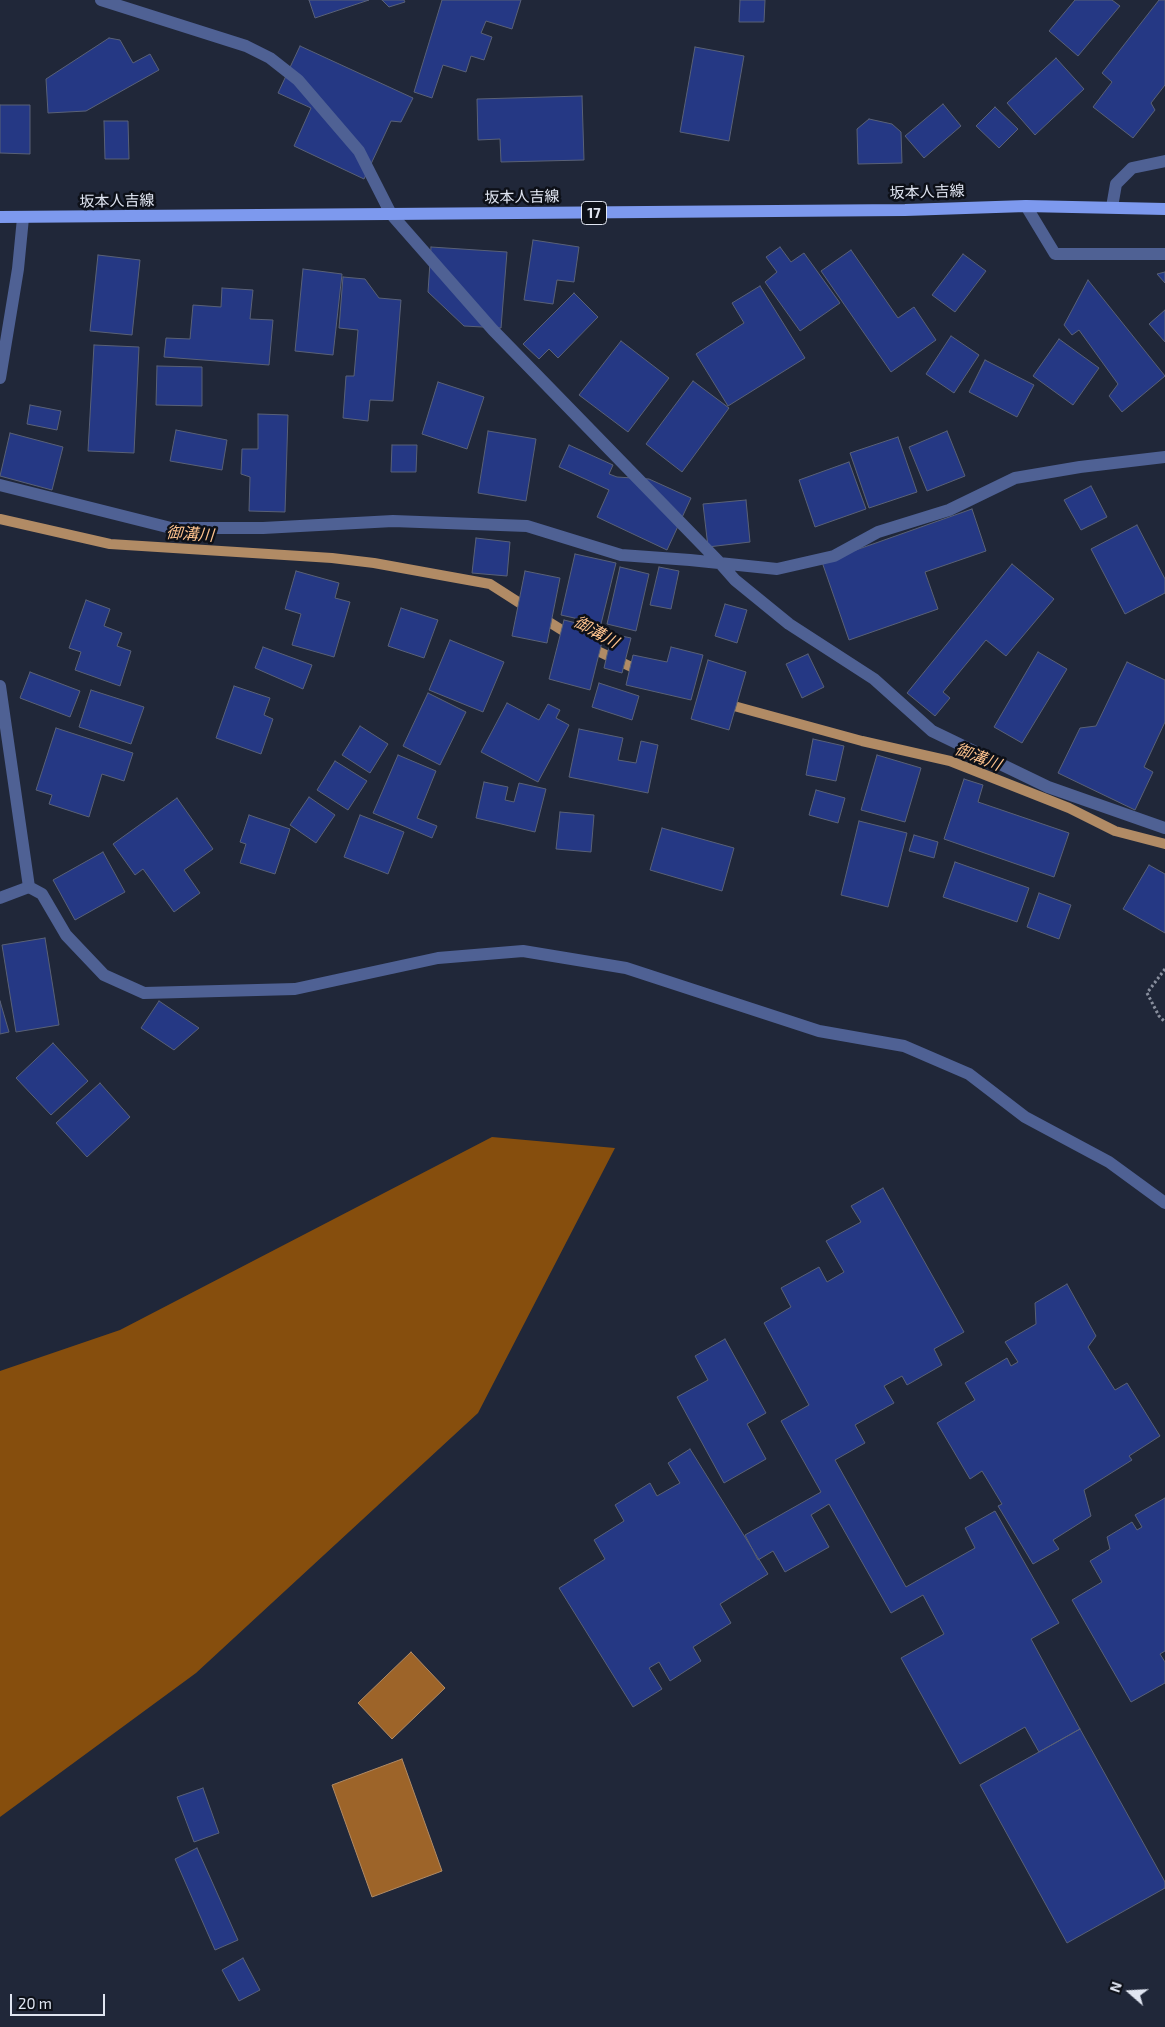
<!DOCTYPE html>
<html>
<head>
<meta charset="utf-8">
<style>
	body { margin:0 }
	#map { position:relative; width:1165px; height:2027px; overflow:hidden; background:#202739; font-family:"Exo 2",sans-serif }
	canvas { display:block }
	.north { position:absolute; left:1105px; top:1967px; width:50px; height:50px; -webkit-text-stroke:4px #0d1018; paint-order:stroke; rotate:289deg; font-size:14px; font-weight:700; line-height:20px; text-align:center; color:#e0e5f1 }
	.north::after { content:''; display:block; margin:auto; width:18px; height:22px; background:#e0e5f1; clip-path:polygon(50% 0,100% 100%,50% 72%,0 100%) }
	.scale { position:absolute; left:10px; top:1994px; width:95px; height:22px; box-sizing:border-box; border:2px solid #e0e5f1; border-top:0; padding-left:6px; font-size:15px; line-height:18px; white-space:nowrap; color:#e0e5f1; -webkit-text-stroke:4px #0d1018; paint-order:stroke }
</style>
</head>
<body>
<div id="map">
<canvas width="1165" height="2027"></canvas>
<div class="north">N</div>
<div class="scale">20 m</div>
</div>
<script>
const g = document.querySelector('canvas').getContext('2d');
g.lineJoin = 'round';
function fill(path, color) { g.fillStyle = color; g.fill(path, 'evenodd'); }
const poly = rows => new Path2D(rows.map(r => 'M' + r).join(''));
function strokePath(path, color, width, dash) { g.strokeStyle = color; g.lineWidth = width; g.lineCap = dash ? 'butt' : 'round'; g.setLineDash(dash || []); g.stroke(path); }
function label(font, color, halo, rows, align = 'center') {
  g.font = font + ' "Exo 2","Noto Sans JP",sans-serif'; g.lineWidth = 5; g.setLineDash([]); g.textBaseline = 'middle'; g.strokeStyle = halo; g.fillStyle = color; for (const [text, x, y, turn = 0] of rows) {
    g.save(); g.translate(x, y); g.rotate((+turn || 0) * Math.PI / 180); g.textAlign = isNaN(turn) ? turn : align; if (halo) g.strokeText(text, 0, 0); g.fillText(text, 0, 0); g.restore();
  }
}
const forest = poly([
	[492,1137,615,1148,478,1413,196,1673,0,1817,0,1371,120,1330]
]);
const water = poly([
	[411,1652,445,1688,392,1739,358,1703,411,1652],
	[402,1759,442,1871,372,1897,332,1785,402,1759]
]);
const stream = poly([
	[0,519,110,544,332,558,374,563,490,584,529,609],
	[541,617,573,637],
	[587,646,642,672],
	[723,703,862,741,950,761,1069,808,1115,831,1165,844]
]);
const building = poly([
	[309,0,369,0,315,18,309,0],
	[382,0,404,0,405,2,389,7,382,0],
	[442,0,521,0,512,29,486,21,481,33,492,37,484,60,471,56,466,72,443,65,432,98,414,92,442,0],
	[740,0,765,0,764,22,739,22,740,0],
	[1075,0,1112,0,1120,6,1078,56,1049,31,1075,0],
	[1159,0,1165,0,1165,85,1151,103,1155,110,1133,138,1093,107,1112,82,1102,73,1159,0],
	[109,38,120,40,133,63,150,54,159,70,86,111,48,113,46,79,109,38],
	[300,46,413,98,401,122,391,121,364,179,294,146,311,108,278,93,300,46],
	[695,47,744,56,729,141,680,132,695,47],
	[1056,58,1084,89,1035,135,1007,103,1056,58],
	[582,96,584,160,501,162,500,139,478,140,477,99,582,96],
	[943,104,961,126,924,158,905,136,943,104],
	[0,105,30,105,30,154,0,153,0,105],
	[995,107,1018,129,999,148,976,126,995,107],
	[869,119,892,124,901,132,902,163,858,164,857,129,869,119],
	[104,121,128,121,129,159,105,159,104,121],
	[533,240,579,247,574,282,557,280,553,304,524,300,533,240],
	[431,247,507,252,501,328,464,326,428,292,431,247],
	[780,247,791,262,804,253,840,303,800,331,765,282,777,272,766,257,780,247],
	[851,250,898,318,914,307,936,340,891,372,821,271,851,250],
	[963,254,986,271,955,312,932,295,963,254],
	[98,255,140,260,132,335,90,331,98,255],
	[303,269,342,274,333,355,295,351,303,269],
	[1165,272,1165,283,1157,274,1165,272],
	[343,277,365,279,379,298,401,300,393,401,370,400,368,421,343,418,346,376,354,376,358,330,339,328,343,277],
	[1088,280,1165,376,1122,412,1109,396,1118,384,1079,330,1072,335,1064,325,1088,280],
	[760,286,805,358,728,406,696,354,744,323,732,303,760,286],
	[222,288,253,290,250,319,273,320,269,365,164,357,166,338,190,339,193,305,221,307,222,288],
	[574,293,598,317,558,358,549,349,539,359,523,344,574,293],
	[1165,310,1165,342,1149,324,1165,310],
	[951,336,979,355,954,393,926,374,951,336],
	[1059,339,1099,368,1073,405,1033,376,1059,339],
	[621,341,669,378,628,432,579,395,621,341],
	[94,345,139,347,134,453,88,451,94,345],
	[985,360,1034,385,1017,417,969,392,985,360],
	[157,366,202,367,202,406,156,405,157,366],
	[693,381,729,408,682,472,646,444,693,381],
	[438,382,484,397,467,449,422,434,438,382],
	[30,405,61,411,57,430,27,424,30,405],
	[258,414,288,415,285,512,249,511,250,477,241,474,242,449,258,449,258,414],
	[176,430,227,440,222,470,170,461,176,430],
	[488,431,536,439,526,501,478,493,488,431],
	[947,431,965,476,927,491,909,447,947,431],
	[10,433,63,447,52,490,0,476,10,433],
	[898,437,917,492,869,508,850,453,898,437],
	[392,445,417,445,416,472,391,472,392,445],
	[569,445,613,465,609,474,617,477,649,479,691,498,667,550,597,517,609,490,559,467,569,445],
	[849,462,866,509,815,527,799,480,849,462],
	[1091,486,1107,517,1081,530,1064,500,1091,486],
	[746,500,750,542,708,547,703,504,746,500],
	[972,509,986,551,925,572,938,609,849,640,822,562,972,509],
	[1137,525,1165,579,1165,593,1125,614,1091,549,1137,525],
	[476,538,510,542,507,576,472,573,476,538],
	[575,554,616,563,601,624,561,615,575,554],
	[1012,564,1054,599,1006,656,986,640,943,692,950,698,935,716,907,693,1012,564],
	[620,567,649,574,636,631,607,624,620,567],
	[659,567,679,571,671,609,650,605,659,567],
	[296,571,339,583,335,598,350,602,334,657,292,645,301,614,285,609,296,571],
	[525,571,560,578,547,643,512,636,525,571],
	[86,600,110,609,104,626,122,633,117,646,131,651,120,686,75,670,81,652,69,648,86,600],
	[725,604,747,610,737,643,715,636,725,604],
	[401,608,438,620,424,658,388,646,401,608],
	[564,620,605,630,590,690,549,679,564,620],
	[612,634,631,638,622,673,604,668,612,634],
	[450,640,504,662,483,712,429,690,450,640],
	[263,647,312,665,303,689,255,668,263,647],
	[671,647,703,655,691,700,626,685,633,655,667,662,671,647],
	[1038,652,1067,669,1022,743,994,727,1038,652],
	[808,654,824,687,802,698,786,664,808,654],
	[708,660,746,672,729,730,691,719,708,660],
	[1127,662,1165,680,1165,722,1144,767,1153,772,1135,810,1058,773,1080,728,1096,726,1127,662],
	[30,672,80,691,70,717,20,698,30,672],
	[599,683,639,696,632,720,592,707,599,683],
	[234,686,270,698,264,715,273,719,261,754,216,738,234,686],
	[91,690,144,707,131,744,79,727,91,690],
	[428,693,466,712,440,765,403,746,428,693],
	[507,703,539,720,548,704,560,710,556,718,569,725,538,782,481,752,507,703],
	[360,726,388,744,370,773,342,755,360,726],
	[56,728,133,753,124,781,102,774,89,817,49,804,52,795,36,790,56,728],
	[579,729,623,738,618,760,636,763,641,741,658,745,648,793,569,777,579,729],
	[813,739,844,746,836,781,806,775,813,739],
	[398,755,436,771,417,818,437,826,432,838,373,813,398,755],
	[877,755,921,768,905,822,861,810,877,755],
	[335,761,367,781,348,810,317,790,335,761],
	[964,779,983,785,978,802,1069,833,1054,877,944,839,964,779],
	[484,782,508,787,505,800,514,802,519,783,546,789,535,832,476,818,484,782],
	[816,790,845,798,838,823,809,815,816,790],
	[309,797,335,815,316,843,290,825,309,797],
	[177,798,213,849,184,870,200,893,174,912,143,869,135,875,113,844,177,798],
	[560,812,594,815,591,852,556,849,560,812],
	[249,815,290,829,275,874,240,863,246,844,240,842,249,815],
	[360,815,404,832,388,874,344,857,360,815],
	[859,821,907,833,888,907,841,895,859,821],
	[662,828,734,848,722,891,650,870,662,828],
	[914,835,938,842,934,858,909,851,914,835],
	[103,852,125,892,75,920,53,880,103,852],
	[955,862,1029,888,1017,922,943,897,955,862],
	[1149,865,1165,874,1165,933,1123,909,1149,865],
	[1039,893,1071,905,1059,939,1027,927,1039,893],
	[45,938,59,1025,16,1032,2,945,45,938],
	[0,1001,9,1032,0,1034,0,1001],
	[159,1001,199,1028,174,1050,141,1028,159,1001],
	[53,1043,88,1081,51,1115,16,1078,53,1043],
	[100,1083,130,1117,87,1157,56,1123,100,1083],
	[883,1188,964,1332,934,1349,942,1365,907,1385,902,1376,884,1386,894,1403,855,1425,865,1443,835,1460,906,1587,975,1548,965,1528,995,1511,1059,1623,1031,1639,1080,1729,1039,1752,1025,1727,960,1764,901,1658,944,1634,923,1595,891,1613,829,1504,811,1515,829,1547,785,1572,773,1551,758,1560,745,1535,821,1492,781,1421,809,1405,764,1323,791,1307,781,1288,819,1267,827,1282,844,1272,826,1241,861,1222,851,1206,883,1188],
	[1067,1284,1096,1336,1088,1347,1115,1390,1127,1383,1160,1436,1129,1456,1132,1460,1084,1490,1091,1516,1053,1540,1059,1549,1033,1564,998,1506,1002,1504,982,1471,970,1479,937,1423,975,1400,965,1383,1007,1358,1011,1366,1018,1362,1005,1342,1036,1324,1035,1303,1067,1284],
	[725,1339,766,1413,747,1424,766,1459,724,1483,677,1397,708,1380,695,1356,725,1339],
	[690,1449,768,1574,720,1604,731,1623,693,1647,701,1661,670,1681,659,1662,649,1668,662,1689,633,1707,559,1588,605,1559,594,1540,624,1521,615,1505,650,1483,657,1496,680,1483,668,1463,690,1449],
	[1165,1498,1165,1651,1160,1654,1165,1662,1165,1683,1131,1702,1072,1600,1102,1582,1090,1561,1110,1549,1107,1537,1132,1522,1137,1530,1142,1527,1135,1515,1165,1498],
	[1080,1729,1165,1882,1165,1888,1067,1943,980,1785,1080,1729],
	[203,1788,219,1833,194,1842,177,1797,203,1788],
	[197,1848,238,1940,215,1950,175,1859,197,1848],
	[243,1958,260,1990,239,2001,222,1970,243,1958]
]);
const path = poly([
	[1165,969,1147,993,1159,1016,1165,1022]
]);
const minor = poly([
	[101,0,246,46,270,58,298,80,359,151,391,214,493,330,720,563,735,580,789,624,874,679,932,731,1048,787,1165,828],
	[1026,206,1055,254,1165,254],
	[1112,207,1116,184,1132,168,1165,161],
	[0,378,18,269,23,218],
	[0,485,171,528,263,528,393,521,527,526,621,555,690,560,777,569,834,556,878,532,949,510,1015,478,1080,467,1165,457],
	[0,686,29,887,42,894,66,935,104,975,144,993,295,989,438,958,523,951,626,968,819,1031,904,1046,969,1074,1025,1117,1109,1162,1165,1203],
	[0,898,29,887]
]);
const major = poly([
	[0,217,905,210,1026,206,1165,209]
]);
const shields = [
	[594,213,25]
];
const shieldNames = [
	["17",594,213]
];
const streetNames = [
	["坂本人吉線",927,192,-2],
	["坂本人吉線",522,197,-1],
	["坂本人吉線",117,201,-1]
];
const waterNames = [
	["御溝川",190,534,4],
	["御溝川",596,632,29],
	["御溝川",978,757,21]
];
fill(forest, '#864e0d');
fill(water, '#9d6429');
strokePath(water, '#b18b65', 1);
strokePath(stream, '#b18b65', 10);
fill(building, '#253884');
strokePath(building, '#596177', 1);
strokePath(path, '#898f9e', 3, [2.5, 2.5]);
strokePath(minor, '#4f6194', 12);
strokePath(major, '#7d99ee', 12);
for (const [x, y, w] of shields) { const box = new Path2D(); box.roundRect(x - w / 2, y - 11.5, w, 23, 4); g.fillStyle = '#0d1018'; g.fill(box); strokePath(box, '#e0e5f1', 1); }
label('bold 14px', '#e0e5f1', null, shieldNames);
label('15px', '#e0e5f1', '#0d1018', streetNames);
label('italic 16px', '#fdc28d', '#0d1018', waterNames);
</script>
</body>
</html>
